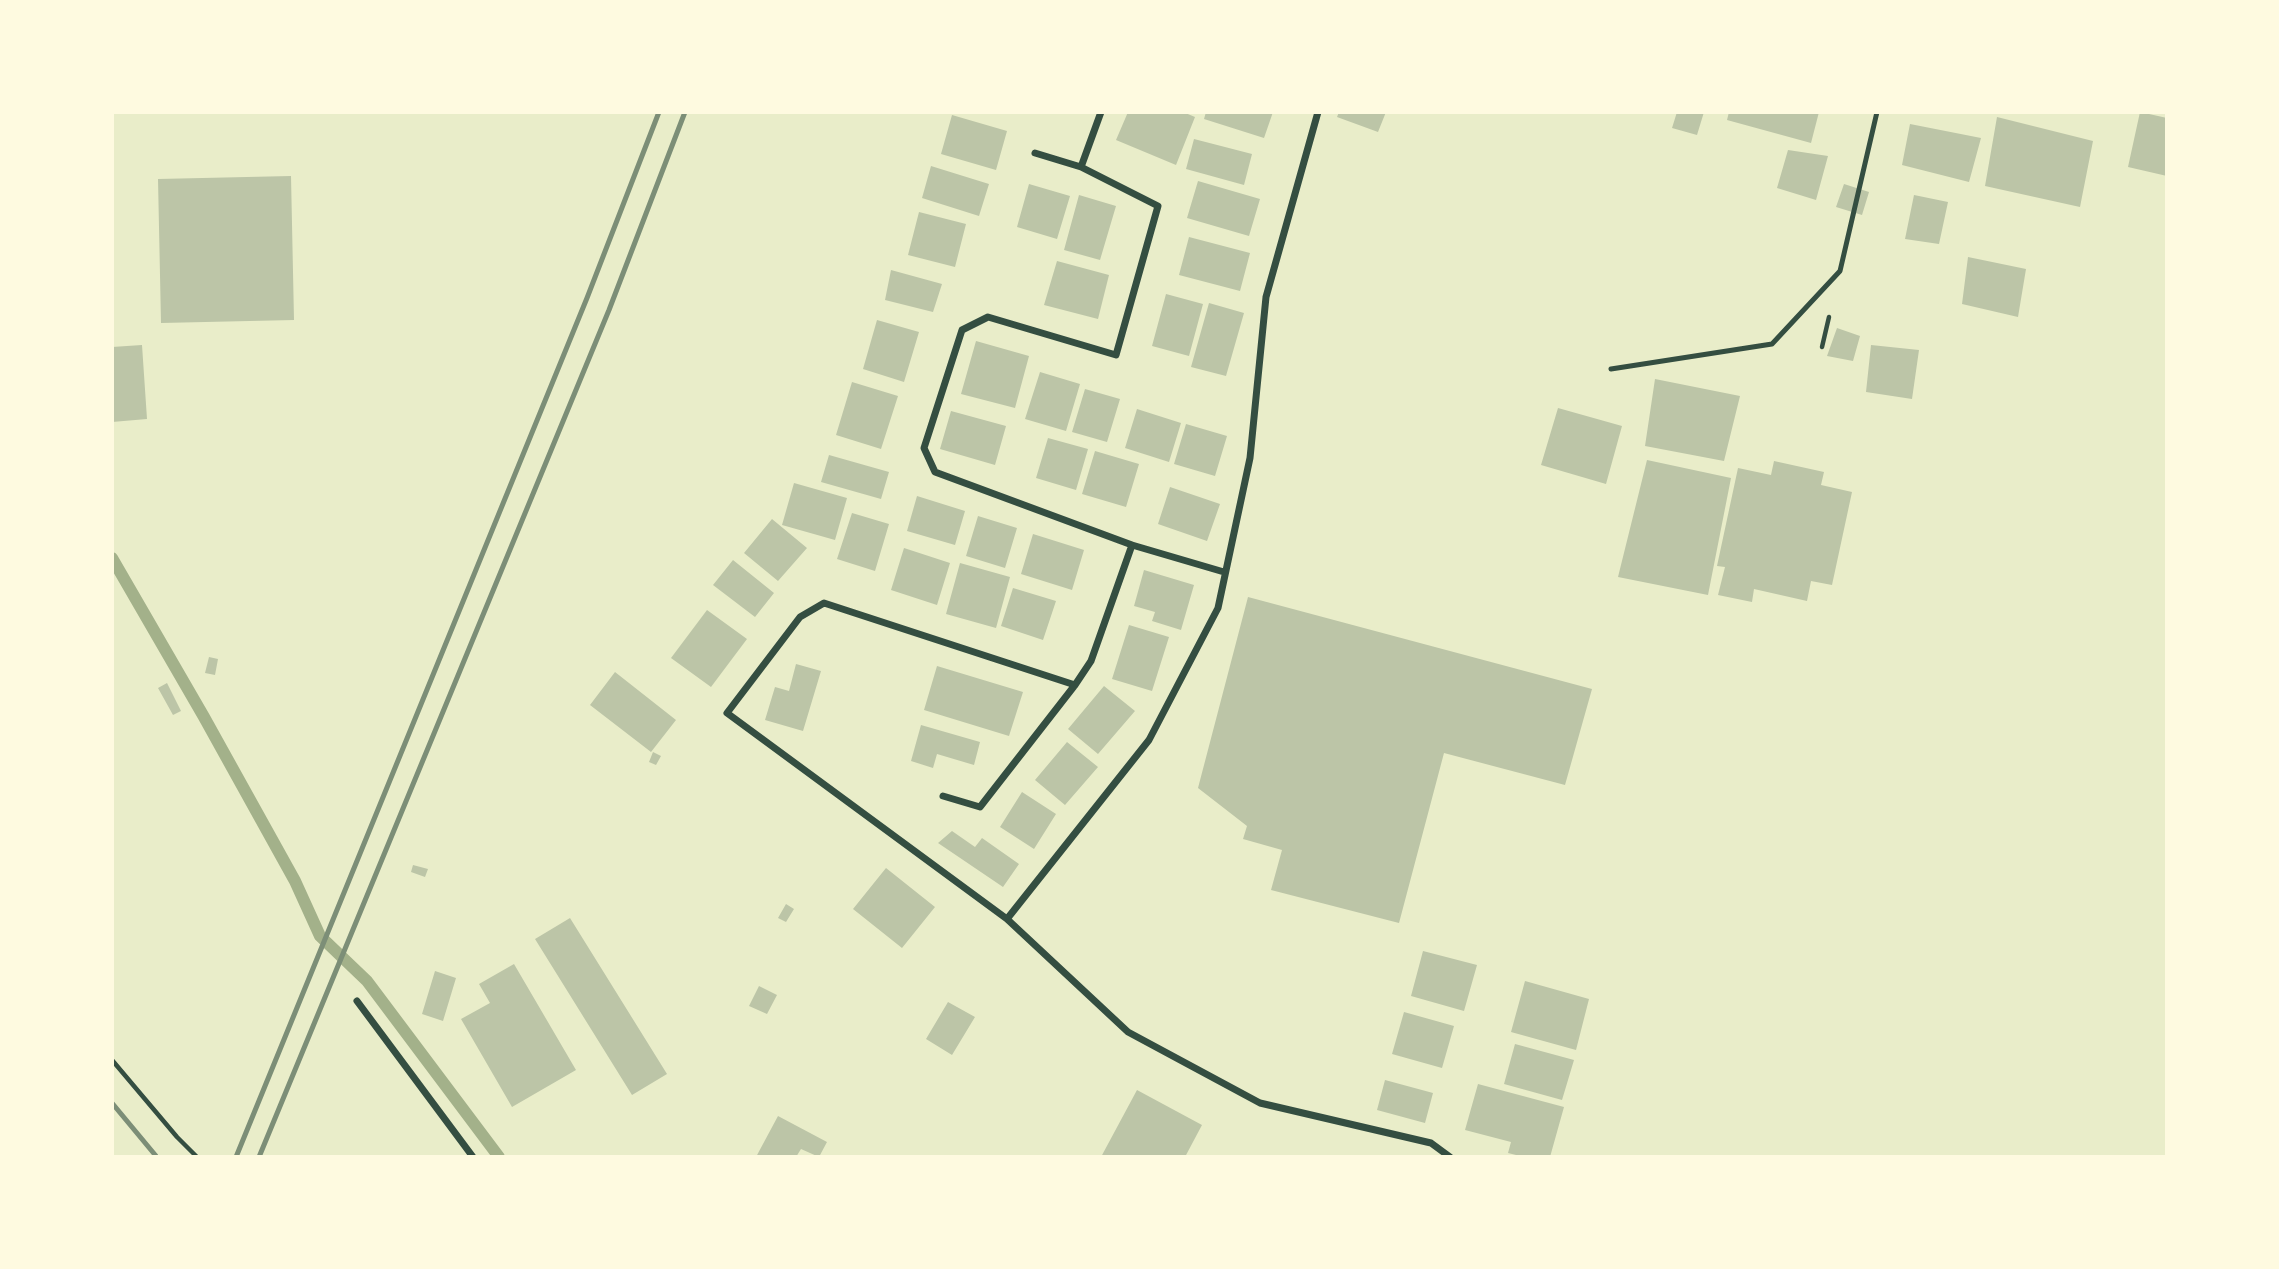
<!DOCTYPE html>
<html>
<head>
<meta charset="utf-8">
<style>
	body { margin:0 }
	#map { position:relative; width:2279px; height:1269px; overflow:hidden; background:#e9edc9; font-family:Poppins,sans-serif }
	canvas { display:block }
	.frame { position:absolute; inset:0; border:114px solid #fefae0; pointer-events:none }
</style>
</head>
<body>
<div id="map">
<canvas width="2279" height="1269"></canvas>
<div class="frame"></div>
</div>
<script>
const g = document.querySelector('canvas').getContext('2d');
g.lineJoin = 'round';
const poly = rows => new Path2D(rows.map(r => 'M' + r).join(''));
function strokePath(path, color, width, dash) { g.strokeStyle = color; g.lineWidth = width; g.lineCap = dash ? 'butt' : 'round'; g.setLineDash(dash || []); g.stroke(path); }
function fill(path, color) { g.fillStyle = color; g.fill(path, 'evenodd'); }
const stream = poly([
	[112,558,204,717,295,881,320,936,367,981,499,1157]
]);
const building = poly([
	[1128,112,1183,112,1195,117,1176,165,1116,140],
	[1206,112,1273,112,1264,138,1204,119],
	[1339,112,1386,112,1378,132,1337,117],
	[1677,112,1704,112,1697,135,1672,128],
	[1729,112,1819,112,1811,143,1727,120],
	[2140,112,2167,118,2167,176,2128,167],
	[952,115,1007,131,996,170,941,154],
	[1997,117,2093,141,2080,207,1985,186],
	[1910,124,1981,138,1969,182,1902,165],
	[1194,139,1252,154,1244,185,1186,169],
	[1788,150,1828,156,1816,200,1777,188],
	[931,166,989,184,979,216,922,198],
	[291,176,294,320,161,323,158,179],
	[1198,181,1260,199,1249,236,1187,218],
	[1029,184,1070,196,1057,239,1017,227],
	[1844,184,1869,192,1862,215,1836,207],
	[1079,195,1116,206,1100,260,1064,250],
	[1914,195,1948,202,1939,244,1905,239],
	[919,212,966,224,955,267,908,255],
	[1189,237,1250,253,1240,291,1179,275],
	[1968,257,2026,269,2018,317,1962,304],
	[1057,261,1109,275,1098,319,1044,305],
	[891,270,942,284,933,312,885,300],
	[1166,294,1203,304,1189,356,1152,346],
	[1209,303,1244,313,1226,376,1191,367],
	[877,320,919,332,904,382,863,369],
	[1837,328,1860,336,1853,361,1827,356],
	[976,341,1029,356,1015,408,961,394],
	[142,345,147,419,112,422,112,347],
	[1871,345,1919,350,1912,399,1866,392],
	[1040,372,1080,384,1066,431,1025,419],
	[1655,379,1740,396,1724,461,1645,446],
	[852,382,898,396,881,449,836,435],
	[1085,389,1120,399,1107,442,1072,432],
	[1558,408,1622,426,1606,484,1541,465],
	[1137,409,1181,423,1169,462,1125,448],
	[951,411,1006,426,995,465,940,449],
	[1186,424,1227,436,1215,476,1174,464],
	[1048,438,1088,449,1076,490,1036,478],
	[1095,451,1139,464,1126,507,1082,494],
	[829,455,889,472,881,499,821,482],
	[1647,460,1731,478,1708,595,1618,577],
	[1774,461,1824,472,1821,485,1852,492,1832,585,1811,581,1807,601,1754,589,1752,602,1718,595,1725,567,1717,566,1738,468,1771,475],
	[794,483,847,498,835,540,782,525],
	[1170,487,1220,504,1207,541,1158,524],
	[917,496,965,511,955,545,907,531],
	[852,513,889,524,875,571,837,559],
	[978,516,1017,528,1005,568,966,556],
	[772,519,807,548,778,581,744,553],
	[1033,534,1084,550,1072,590,1021,574],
	[904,548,950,563,937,605,891,590],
	[733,560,774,593,755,617,713,585],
	[960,563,1010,577,996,628,946,614],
	[1144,570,1194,585,1181,630,1152,621,1155,612,1134,606],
	[1013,588,1056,601,1043,640,1001,626],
	[1248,597,1592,689,1565,785,1444,753,1399,923,1271,890,1282,850,1243,839,1247,826,1198,788],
	[707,610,747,639,711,687,671,658],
	[1129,625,1169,637,1152,691,1112,679],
	[209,657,218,659,215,675,205,673],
	[796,664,821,671,803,731,765,720,775,687,789,691],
	[937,666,1023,692,1009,736,924,710],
	[615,672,676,720,651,752,590,705],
	[167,683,181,711,173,715,158,688],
	[1104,686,1135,711,1098,754,1068,729],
	[921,725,980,742,974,765,937,754,933,768,911,761],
	[1067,742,1098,767,1065,805,1035,780],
	[653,752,661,756,656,765,649,762],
	[1022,792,1056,814,1034,849,1000,827],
	[952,831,975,847,982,838,1019,864,1003,887,938,843],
	[413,865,428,869,425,877,411,872],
	[886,868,935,907,902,948,853,909],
	[786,904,794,909,786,922,778,918],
	[570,918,667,1074,632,1095,535,939],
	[1423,951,1477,965,1464,1011,1411,996],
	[514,964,576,1070,512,1107,461,1019,490,1003,479,984],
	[435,971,456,978,443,1021,422,1014],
	[1525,981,1589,999,1576,1050,1511,1032],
	[759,986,777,995,767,1014,749,1006],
	[948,1002,975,1017,952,1055,926,1039],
	[1404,1012,1454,1026,1442,1068,1392,1054],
	[1515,1044,1574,1060,1562,1100,1504,1084],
	[1385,1080,1433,1093,1425,1123,1377,1110],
	[1478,1084,1564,1107,1550,1157,1524,1157,1508,1153,1511,1142,1465,1130],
	[1137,1090,1202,1125,1185,1157,1101,1157],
	[778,1116,827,1142,819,1157,801,1149,796,1157,756,1157]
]);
const path = poly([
	[1822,347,1829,317],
	[112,1060,177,1137,197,1157]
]);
const service = poly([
	[1611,369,1772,344,1840,271,1877,112]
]);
const minor = poly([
	[1081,167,1101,112],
	[1132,545,1224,572],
	[1075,685,824,603,800,617,727,713,1007,919,1149,740,1218,608,1250,458,1266,297,1318,112],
	[943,796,980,807,1075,685,1091,661,1132,545,935,472,924,448,962,330,988,317,1116,355,1158,206,1081,167,1035,153],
	[1007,919,1128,1032,1260,1103,1431,1143,1450,1157],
	[357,1001,473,1157]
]);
const rail = poly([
	[112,1103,156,1156],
	[236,1157,587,298,659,112],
	[259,1157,609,310,685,112]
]);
strokePath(stream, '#a3b18a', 12);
fill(building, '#bcc5a7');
strokePath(path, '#344e41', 4.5);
strokePath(service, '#344e41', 5);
strokePath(minor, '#344e41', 7);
strokePath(rail, '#7c8e77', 5);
</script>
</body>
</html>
